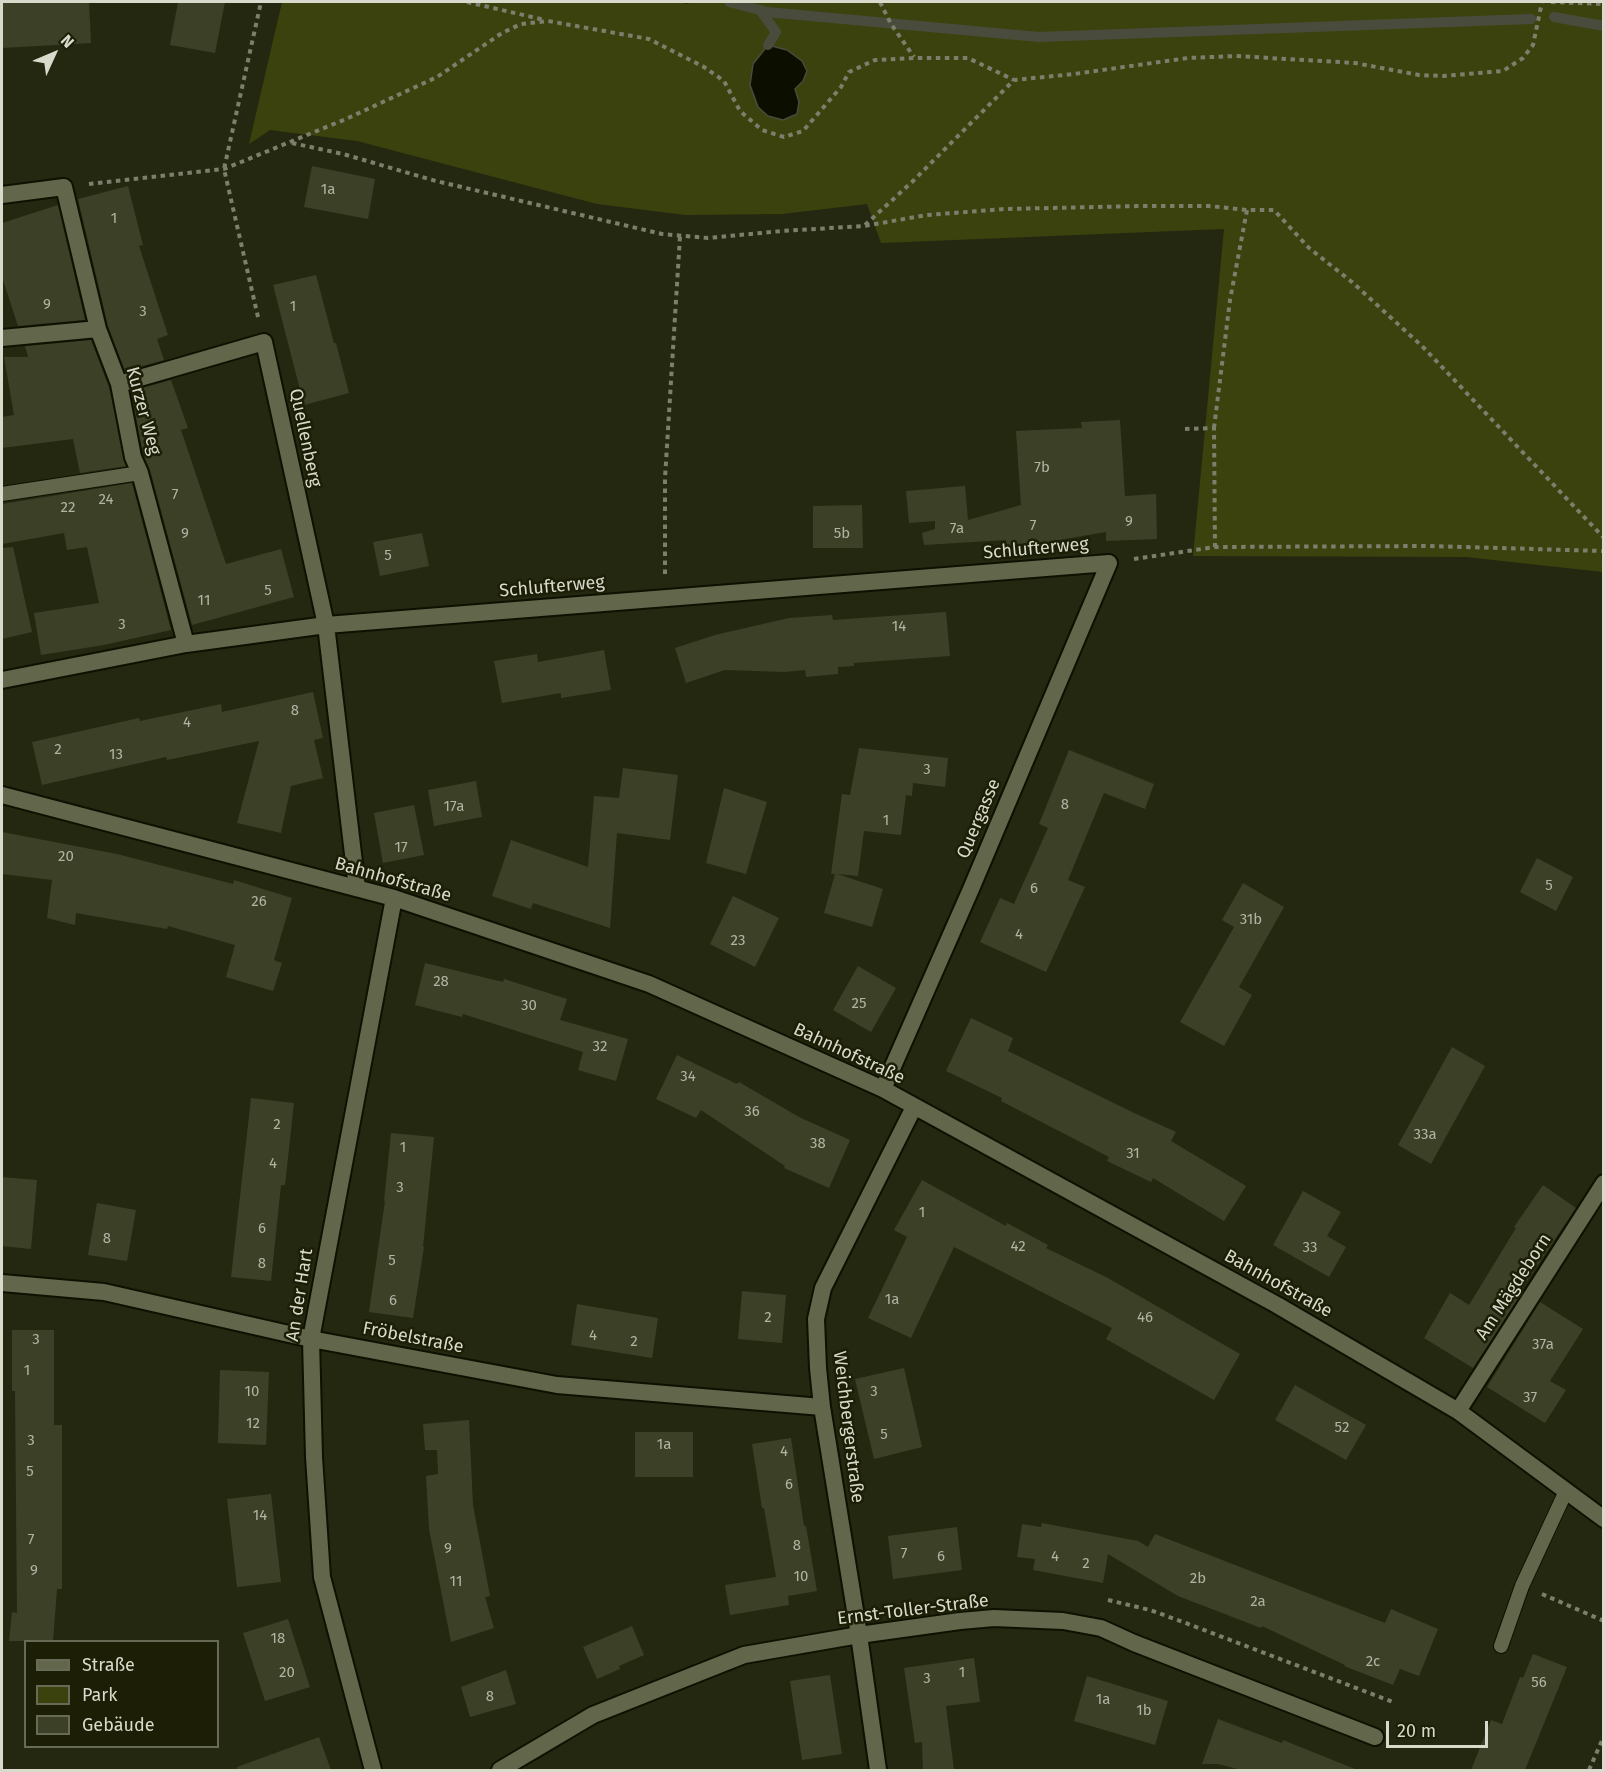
<!DOCTYPE html>
<html>
<head>
<meta charset="utf-8">
<style>
	body { margin:0 }
	#map { position:relative; width:1605px; height:1772px; overflow:hidden; background:#252810; font-family:"Fira Sans",sans-serif }
	canvas { display:block }
	.frame { position:absolute; inset:0; border:3px solid #d8dbcc; pointer-events:none }
	.legend { position:absolute; left:24px; top:1640px; width:195px; height:108px; box-sizing:border-box; background:#1c1e06; border:2px solid #676a55; margin:0; padding:8px 10px; list-style:none; font-size:18px; color:#d8dbcc }
	.legend li { display:flex; align-items:center; gap:12px; height:30px }
	.legend b { width:30px; border:2px solid #676a55 }
	.north { position:absolute; left:24px; top:24px; width:60px; height:60px; -webkit-text-stroke:4px #1c1e06; paint-order:stroke; rotate:46deg; font-size:16px; font-weight:700; line-height:24px; text-align:center; color:#d8dbcc }
	.north::after { content:''; display:block; margin:auto; width:21px; height:27px; background:#d8dbcc; clip-path:polygon(50% 0,100% 100%,50% 72%,0 100%) }
	.scale { position:absolute; left:1386px; top:1721px; width:102px; height:27px; box-sizing:border-box; border:3px solid #d8dbcc; border-top:0; padding-left:8px; font-size:18px; line-height:21px; white-space:nowrap; color:#d8dbcc; -webkit-text-stroke:4px #1c1e06; paint-order:stroke }
</style>
</head>
<body>
<div id="map">
<canvas width="1605" height="1772"></canvas>
<div class="frame"></div>
<ul class="legend">
<li><b style="height:8px;background:#62664b"></b>Straße</li>
<li><b style="height:16px;background:#3c420e"></b>Park</li>
<li><b style="height:16px;background:#3c4027"></b>Gebäude</li>
</ul>
<div class="north">N</div>
<div class="scale">20 m</div>
</div>
<script>
const g = document.querySelector('canvas').getContext('2d');
g.lineJoin = 'round';
function fill(path, color) { g.fillStyle = color; g.fill(path, 'evenodd'); }
const poly = rows => new Path2D(rows.map(r => 'M' + r).join(''));
function strokePath(path, color, width, dash) { g.strokeStyle = color; g.lineWidth = width; g.lineCap = dash ? 'butt' : 'round'; g.setLineDash(dash || []); g.stroke(path); }
function label(font, color, halo, rows, align = 'center') {
  g.font = font + ' "Fira Sans",sans-serif'; g.lineWidth = 5; g.setLineDash([]); g.textBaseline = 'middle'; g.strokeStyle = halo; g.fillStyle = color; for (const [text, x, y, turn = 0] of rows) {
    g.save(); g.translate(x, y); g.rotate((+turn || 0) * Math.PI / 180); g.textAlign = isNaN(turn) ? turn : align; if (halo) g.strokeText(text, 0, 0); g.fillText(text, 0, 0); g.restore();
  }
}
const green = poly([
	[282,2,677,2,688,4,689,2,1603,2,1603,572,1466,557,1193,556,1224,229,881,243,867,204,782,214,686,215,597,204,357,141,270,130,249,144]
]);
const water = poly([
	[768,45,787,50,802,61,807,71,803,81,795,89,799,102,797,114,783,120,768,116,758,107,750,85,753,64,768,45]
]);
const stream = poly([
	[729,2,767,12,1039,37,1531,19],
	[760,10,776,32,768,45],
	[1554,17,1604,26]
]);
const building = poly([
	[2,2,89,2,91,43,2,48],
	[178,2,225,2,215,53,170,45],
	[312,166,375,179,368,219,304,207],
	[128,186,143,245,139,246,168,335,157,339,164,360,125,371,108,326,78,199],
	[58,205,85,320,18,326,2,277,2,223],
	[316,275,334,343,336,343,349,393,304,405,273,285],
	[91,340,109,387,126,466,80,473,73,439,2,448,2,417,14,415,4,357,28,357,25,346],
	[171,380,188,428,181,430,226,564,281,549,294,597,192,625,150,470,143,454,131,391],
	[1120,420,1125,496,1156,494,1157,539,1106,541,1106,532,1007,549,1006,540,924,545,922,533,935,529,935,521,909,523,906,491,965,486,968,520,1021,505,1016,431,1082,428,1081,422],
	[132,483,171,630,104,645,41,655,34,613,99,603,87,547,67,550,64,533,2,544,2,504],
	[862,505,863,548,813,548,813,506],
	[422,533,429,566,380,576,373,542],
	[13,547,32,632,2,639,2,548],
	[946,612,950,656,854,663,854,666,838,667,838,674,806,677,805,670,785,672,725,670,686,683,675,648,715,635,789,618,832,615,833,620],
	[604,650,611,690,561,698,561,693,502,703,494,661,537,654,538,662],
	[313,692,323,738,314,740,323,778,291,786,281,833,237,823,259,741,167,760,166,757,42,785,32,742,139,718,140,721,221,704,222,712],
	[859,748,948,758,945,787,913,783,912,796,906,795,901,835,864,831,858,876,837,874,883,889,872,927,824,913,835,874,831,874,842,794,850,795],
	[1069,750,1154,784,1145,809,1104,793,1068,880,1085,887,1046,972,980,942,1000,898,1014,904,1048,828,1039,824],
	[623,768,678,775,670,840,617,833,610,928,533,903,531,909,492,896,511,840,588,867,594,796,619,798],
	[476,781,482,817,434,826,428,790],
	[724,788,767,802,746,874,706,863],
	[414,805,424,855,383,863,374,813],
	[2,832,117,854,233,884,234,880,292,898,274,960,282,963,273,991,226,977,235,945,168,926,167,929,76,913,75,925,47,918,52,880,2,874],
	[1537,858,1573,877,1556,911,1520,892],
	[1243,883,1284,907,1239,987,1252,995,1224,1046,1180,1022,1234,927,1222,920],
	[733,896,779,918,755,967,710,944],
	[425,963,503,982,504,979,567,999,560,1020,628,1039,616,1081,578,1070,583,1052,463,1014,462,1017,415,1005],
	[858,966,896,988,871,1032,833,1010],
	[971,1018,1013,1038,1008,1051,1132,1112,1176,1132,1171,1141,1246,1186,1224,1221,1153,1178,1151,1182,1107,1161,1109,1157,1001,1101,1002,1098,946,1071],
	[1452,1047,1485,1066,1431,1164,1398,1145],
	[677,1055,737,1084,739,1082,799,1117,850,1140,829,1188,784,1168,785,1166,701,1110,696,1118,656,1099],
	[251,1098,294,1103,285,1185,281,1185,271,1281,231,1277],
	[391,1133,434,1137,423,1247,424,1247,413,1318,369,1312,385,1201,384,1201],
	[2,1177,37,1180,31,1249,2,1246],
	[922,1180,1006,1226,1007,1223,1048,1245,1046,1248,1108,1278,1240,1354,1214,1400,1106,1339,1112,1328,954,1247,911,1338,868,1318,907,1237,894,1230],
	[1543,1185,1576,1208,1521,1290,1523,1291,1473,1368,1424,1338,1450,1293,1469,1305,1516,1228,1514,1227],
	[1303,1191,1341,1212,1327,1236,1346,1247,1329,1277,1273,1245],
	[97,1203,136,1210,127,1261,88,1255],
	[742,1291,786,1295,782,1343,738,1339],
	[1540,1302,1583,1329,1550,1381,1566,1390,1545,1423,1487,1387],
	[577,1304,658,1318,652,1358,571,1345],
	[12,1330,54,1330,54,1425,62,1425,62,1589,57,1589,53,1641,9,1641,12,1612,17,1613,15,1391,12,1391],
	[904,1368,922,1447,874,1459,855,1379],
	[220,1370,269,1372,266,1445,218,1443],
	[1295,1385,1366,1425,1346,1460,1275,1420],
	[469,1420,473,1505,490,1596,485,1597,494,1628,451,1642,429,1529,426,1476,438,1474,437,1450,425,1450,423,1424],
	[635,1432,693,1432,693,1477,635,1477],
	[791,1438,804,1526,806,1526,817,1591,788,1596,789,1605,730,1615,725,1585,776,1577,764,1508,762,1508,752,1444],
	[271,1494,281,1582,237,1587,227,1499],
	[1042,1523,1138,1541,1148,1547,1155,1534,1385,1623,1391,1609,1438,1629,1419,1676,1400,1669,1393,1685,1344,1666,1345,1665,1262,1626,1261,1628,1178,1596,1108,1554,1103,1583,1033,1570,1035,1559,1017,1557,1022,1524,1041,1527],
	[957,1527,962,1570,893,1579,888,1536],
	[288,1619,310,1687,265,1701,243,1633],
	[632,1626,644,1655,619,1666,620,1669,597,1679,583,1647],
	[1533,1654,1567,1667,1525,1770,1471,1770,1491,1720,1502,1724,1520,1677,1523,1678],
	[974,1658,980,1702,946,1706,954,1770,923,1770,922,1742,915,1743,904,1668],
	[506,1670,516,1704,470,1717,461,1687],
	[830,1675,842,1754,802,1760,790,1681],
	[1087,1676,1168,1701,1155,1745,1074,1721],
	[1218,1719,1282,1743,1283,1740,1355,1769,1355,1770,1241,1770,1218,1764,1202,1764],
	[319,1737,331,1770,237,1770,237,1767]
]);
const path = poly([
	[467,2,545,20],
	[880,2,891,24,914,57],
	[1551,2,1604,4],
	[292,143,343,154,436,181,662,234,708,238,782,231,864,226,927,215,1005,209,1141,206,1209,206,1247,210,1274,210,1309,248,1352,282,1424,348,1604,538],
	[89,184,224,169,346,119,437,77,502,33,521,24,548,21,649,39,704,67,724,81,740,111,762,130,784,137,803,131,841,87,849,72,875,60,914,58,968,58,1014,80],
	[865,225,912,182,1014,80,1074,74,1188,58,1236,56,1355,63,1419,75,1443,76,1503,71,1523,58,1533,45,1542,2],
	[258,317,224,169,261,2],
	[1214,428,1230,300,1247,210],
	[1185,429,1214,428,1215,547],
	[1134,559,1215,547,1428,546,1604,551],
	[665,574,665,478,680,236],
	[1542,1594,1604,1621],
	[1108,1600,1150,1610,1183,1622,1393,1702],
	[1589,1770,1604,1736]
]);
const service = poly([
	[2,494,140,473],
	[1501,1646,1522,1586,1566,1491]
]);
const minor = poly([
	[2,195,64,187,98,329,119,384,133,457,140,473,186,644],
	[2,338,98,329],
	[119,384,264,342,326,625,357,888],
	[2,680,186,644,326,625,1109,563,971,889,883,1089],
	[2,795,394,898,649,984,883,1089,1277,1305,1458,1411,1604,1519],
	[2,1283,104,1292,311,1339,557,1385,822,1407],
	[1458,1411,1604,1183],
	[373,1770,322,1577,314,1457,311,1339,394,898],
	[500,1770,593,1715,744,1655,859,1635,960,1621,994,1618,1063,1621,1101,1628,1134,1643,1375,1737],
	[878,1770,859,1635,822,1407,818,1368,816,1319,823,1288,914,1107]
]);
const numberNames = [
	["1a",328,190],
	["1",114,219],
	["9",47,305],
	["1",293,307],
	["3",143,312],
	["7b",1042,468],
	["7",175,495],
	["24",106,500],
	["22",68,508],
	["9",1129,522],
	["7",1033,526],
	["7a",957,529],
	["9",185,534],
	["5b",842,534],
	["5",388,556],
	["5",268,591],
	["11",204,601],
	["3",122,625],
	["14",899,627],
	["8",295,711],
	["4",187,723],
	["2",58,750],
	["13",116,755],
	["3",927,770],
	["8",1065,805],
	["17a",454,807],
	["1",886,821],
	["17",401,848],
	["20",66,857],
	["5",1549,886],
	["6",1034,889],
	["26",259,902],
	["31b",1251,920],
	["4",1019,935],
	["23",738,941],
	["28",441,982],
	["25",859,1004],
	["30",529,1006],
	["32",600,1047],
	["34",688,1077],
	["36",752,1112],
	["2",277,1125],
	["33a",1425,1135],
	["38",818,1144],
	["1",403,1148],
	["31",1133,1154],
	["4",273,1164],
	["3",400,1188],
	["1",922,1213],
	["6",262,1229],
	["8",107,1239],
	["42",1018,1247],
	["33",1310,1248],
	["5",392,1261],
	["8",262,1264],
	["1a",892,1300],
	["6",393,1301],
	["2",768,1318],
	["46",1145,1318],
	["4",593,1336],
	["3",36,1340],
	["2",634,1342],
	["37a",1543,1345],
	["1",27,1371],
	["10",252,1392],
	["3",874,1392],
	["37",1530,1398],
	["12",253,1424],
	["52",1342,1428],
	["5",884,1435],
	["3",31,1441],
	["1a",664,1445],
	["4",784,1452],
	["5",30,1472],
	["6",789,1485],
	["14",260,1516],
	["7",31,1540],
	["8",797,1546],
	["9",448,1549],
	["7",904,1554],
	["6",941,1557],
	["4",1055,1557],
	["2",1086,1564],
	["9",34,1571],
	["10",801,1577],
	["2b",1198,1579],
	["11",456,1582],
	["2a",1258,1602],
	["18",278,1639],
	["2c",1373,1662],
	["20",287,1673],
	["1",962,1673],
	["3",927,1679],
	["56",1539,1683],
	["8",490,1697],
	["1a",1103,1700],
	["1b",1144,1711]
];
const streetNames = [
	["Kurzer Weg",143,411,75],
	["Quellenberg",305,438,78],
	["Schlufterweg",1036,549,-5],
	["Schlufterweg",552,587,-5],
	["Quergasse",979,819,-67],
	["Bahnhofstraße",393,880,16],
	["Bahnhofstraße",849,1054,25],
	["Bahnhofstraße",1278,1284,29],
	["Am Mägdeborn",1514,1287,-57],
	["An der Hart",300,1295,-81],
	["Fröbelstraße",413,1338,11],
	["Weichbergerstraße",848,1427,83],
	["Ernst-Toller-Straße",913,1610,-7]
];
fill(green, '#3c420e');
fill(water, '#0c0e00');
strokePath(water, '#494c3d', 1.5);
strokePath(stream, '#494c3d', 10);
fill(building, '#3c4027');
strokePath(service, '#0e1100', 16);
strokePath(minor, '#0e1100', 20);
strokePath(path, '#7c7f6c', 4, [4.5, 4.5]);
strokePath(service, '#62664b', 14);
strokePath(minor, '#62664b', 16);
label('15px', '#b1b4a3', null, numberNames);
label('18px', '#d8dbcc', '#1c1e06', streetNames);
</script>
</body>
</html>
